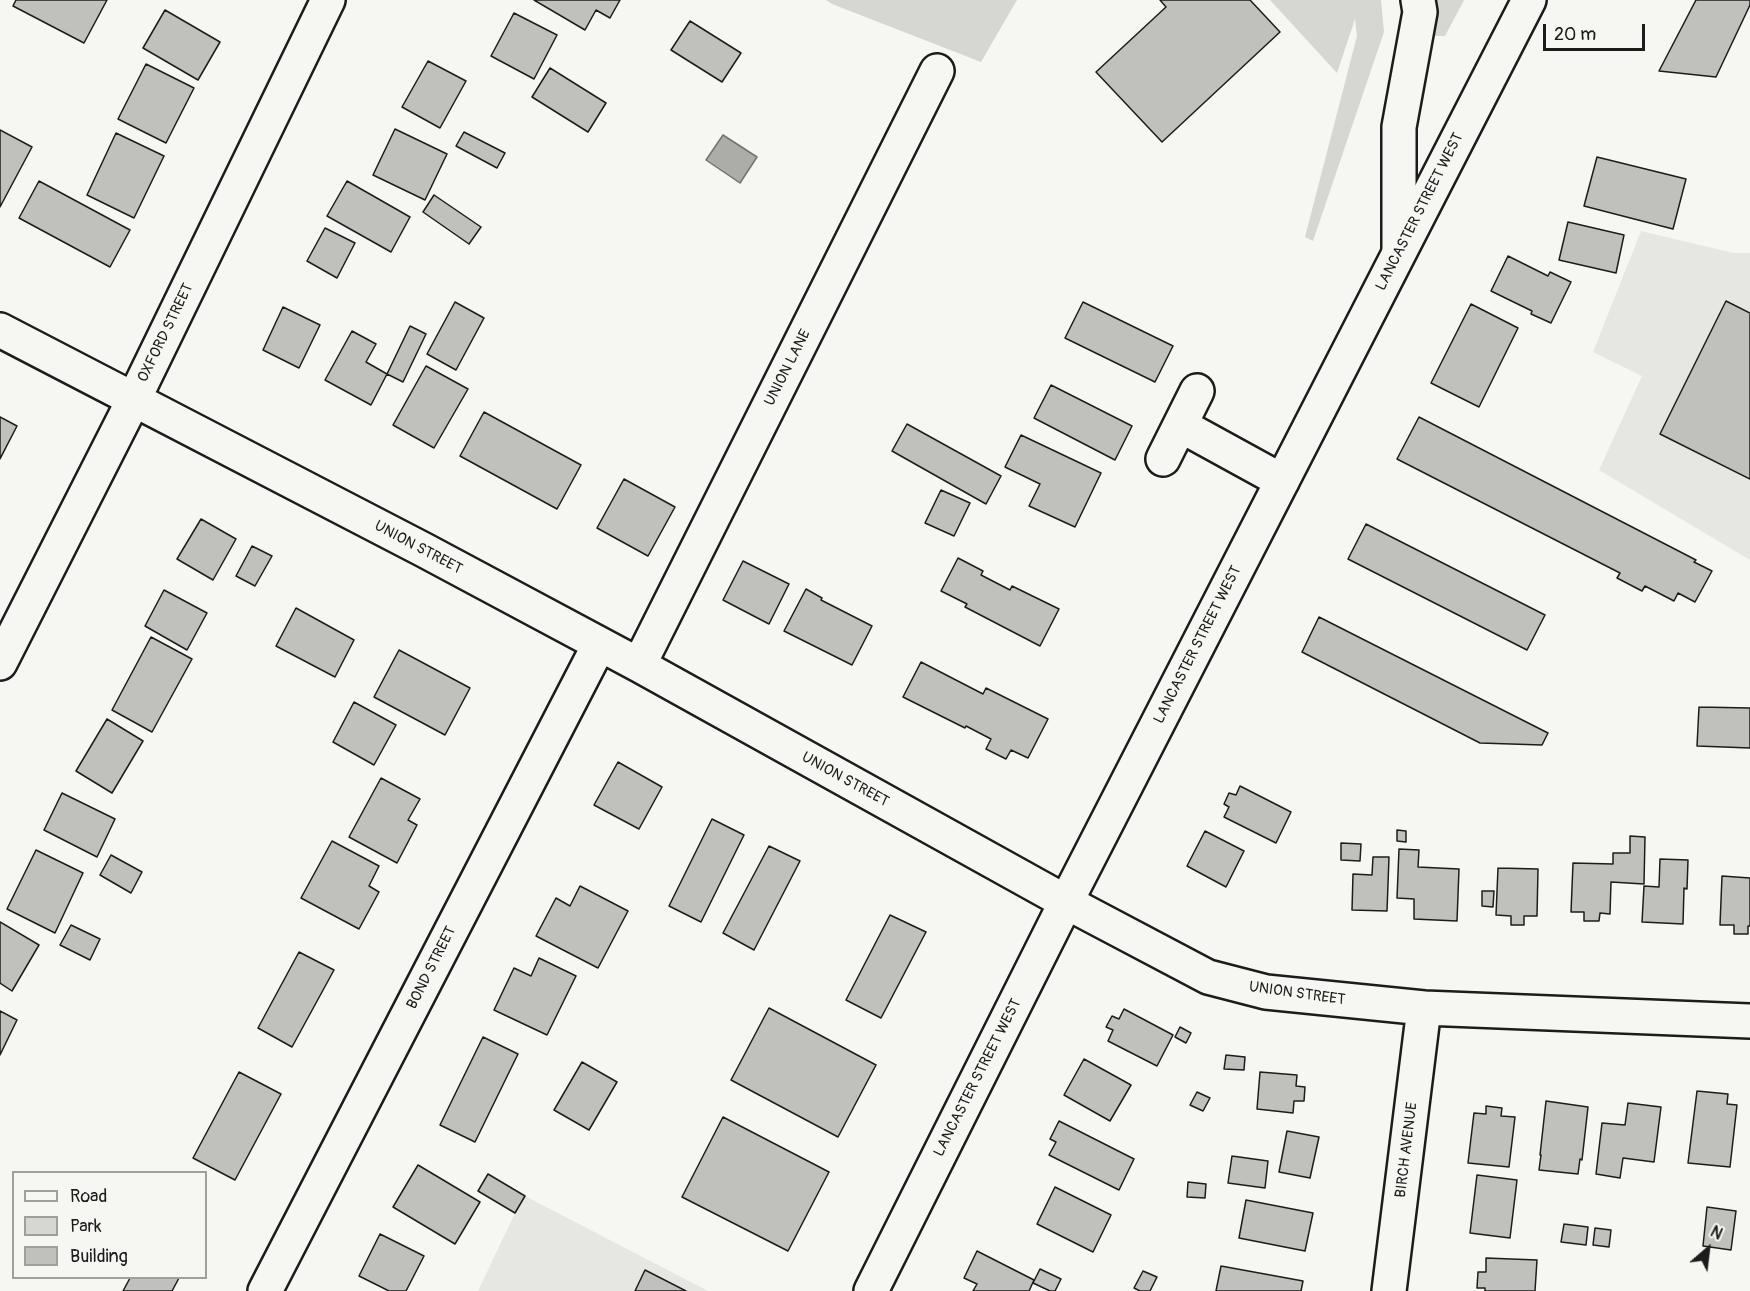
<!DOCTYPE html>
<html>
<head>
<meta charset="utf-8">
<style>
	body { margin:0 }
	#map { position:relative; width:1750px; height:1291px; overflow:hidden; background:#f6f6f2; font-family:Pangolin,sans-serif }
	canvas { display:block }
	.legend { position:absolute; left:12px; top:1171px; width:195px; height:108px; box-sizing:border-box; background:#f6f6f2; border:2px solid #9f9f9c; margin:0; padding:8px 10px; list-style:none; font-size:18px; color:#1c1c1c }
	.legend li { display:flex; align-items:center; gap:12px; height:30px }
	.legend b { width:30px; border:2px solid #9f9f9c }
	.north { position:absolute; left:1678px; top:1219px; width:60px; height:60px; -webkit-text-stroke:4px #f6f6f2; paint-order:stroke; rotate:28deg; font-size:16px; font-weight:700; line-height:24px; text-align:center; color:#1c1c1c }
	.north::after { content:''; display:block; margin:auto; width:21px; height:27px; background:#1c1c1c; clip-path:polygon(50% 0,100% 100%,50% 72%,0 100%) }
	.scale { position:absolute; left:1543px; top:24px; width:102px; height:27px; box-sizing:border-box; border:3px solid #1c1c1c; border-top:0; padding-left:8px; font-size:18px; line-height:21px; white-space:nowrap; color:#1c1c1c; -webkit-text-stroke:4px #f6f6f2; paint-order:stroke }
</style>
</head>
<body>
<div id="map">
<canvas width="1750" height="1291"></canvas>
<ul class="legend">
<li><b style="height:8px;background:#f6f6f2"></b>Road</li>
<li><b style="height:16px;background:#d6d6d2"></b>Park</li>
<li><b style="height:16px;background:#c0c0bd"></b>Building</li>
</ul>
<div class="north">N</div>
<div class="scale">20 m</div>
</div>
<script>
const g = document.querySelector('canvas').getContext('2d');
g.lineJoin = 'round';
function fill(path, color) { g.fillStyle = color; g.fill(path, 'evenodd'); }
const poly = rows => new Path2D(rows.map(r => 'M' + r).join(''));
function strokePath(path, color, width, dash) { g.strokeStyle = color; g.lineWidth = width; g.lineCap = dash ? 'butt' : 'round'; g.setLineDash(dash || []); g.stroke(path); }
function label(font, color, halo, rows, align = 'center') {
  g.font = font + ' Pangolin,sans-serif'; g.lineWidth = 5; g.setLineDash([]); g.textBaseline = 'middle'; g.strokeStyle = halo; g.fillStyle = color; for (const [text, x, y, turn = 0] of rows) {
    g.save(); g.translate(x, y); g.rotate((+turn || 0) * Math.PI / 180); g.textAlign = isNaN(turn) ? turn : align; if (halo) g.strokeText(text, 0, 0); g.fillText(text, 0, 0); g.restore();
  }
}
const built = poly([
	[1641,231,1733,253,1750,253,1750,560,1599,470,1642,376,1593,352],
	[525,1196,708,1291,478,1291,515,1213]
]);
const green = poly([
	[826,0,1017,0,981,62,832,4],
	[1270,0,1381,0,1384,32,1313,241,1305,237,1357,36,1355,19,1337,73],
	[1432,0,1464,0,1445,36,1430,36]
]);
const water = poly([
	[723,135,757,157,740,183,706,160,723,135]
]);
const building = poly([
	[16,0,107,0,84,43,13,6,16,0],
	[534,0,620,0,610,18,596,10,585,30,534,0],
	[1160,0,1250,0,1280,32,1162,142,1096,72,1166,7,1160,0],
	[1696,0,1750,0,1750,5,1716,77,1659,71,1696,0],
	[165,10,220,42,198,80,143,48,165,10],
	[514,13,557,35,534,79,491,56,514,13],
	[690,21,741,53,722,82,671,50,690,21],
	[428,61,466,81,440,128,402,107,428,61],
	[146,64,194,88,166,143,118,119,146,64],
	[550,68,606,103,588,132,532,97,550,68],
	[395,129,447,154,425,200,373,175,395,129],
	[0,130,32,147,0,207,0,130],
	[464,132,505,153,497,168,456,146,464,132],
	[116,133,164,156,134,218,87,195,116,133],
	[1597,157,1686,179,1673,229,1584,206,1597,157],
	[39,181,130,230,110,267,19,218,39,181],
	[347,181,410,217,391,252,327,216,347,181],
	[434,195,481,227,469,244,423,212,434,195],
	[1568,222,1624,235,1616,273,1559,260,1568,222],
	[325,228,355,243,337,278,307,261,325,228],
	[1508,256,1548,276,1550,272,1571,282,1551,323,1531,314,1532,311,1491,291,1508,256],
	[1726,301,1750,313,1750,479,1660,434,1726,301],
	[455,302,484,318,456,370,427,354,455,302],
	[1083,302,1173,346,1155,382,1065,338,1083,302],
	[1471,304,1518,328,1479,407,1431,383,1471,304],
	[283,307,320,325,299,368,263,350,283,307],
	[410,326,426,334,403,382,387,374,410,326],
	[352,331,376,344,366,362,387,374,371,405,325,380,352,331],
	[426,366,468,389,434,448,393,425,426,366],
	[1051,385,1132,426,1115,460,1034,418,1051,385],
	[484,412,581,465,557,509,460,456,484,412],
	[0,417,17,426,0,459,0,417],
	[1419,417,1696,560,1694,562,1712,571,1695,602,1678,593,1674,601,1645,586,1642,591,1617,578,1620,573,1397,459,1419,417],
	[907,424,1001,476,986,504,892,451,907,424],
	[1021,435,1101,473,1075,527,1029,506,1040,484,1005,467,1021,435],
	[624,479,675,507,648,556,597,528,624,479],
	[941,490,970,503,954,536,925,523,941,490],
	[201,519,236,539,213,580,177,559,201,519],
	[1366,524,1545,615,1527,650,1348,559,1366,524],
	[252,546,272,556,255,586,236,576,252,546],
	[958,558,983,571,981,575,1010,590,1012,586,1059,609,1040,646,965,607,967,604,941,591,958,558],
	[743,561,789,584,769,624,723,600,743,561],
	[806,589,822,598,821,600,872,626,852,665,784,631,806,589],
	[164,590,207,613,187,650,145,626,164,590],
	[296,608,354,640,335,677,276,646,296,608],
	[1319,617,1548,733,1542,745,1480,743,1302,652,1319,617],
	[151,637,192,659,152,732,112,710,151,637],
	[399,650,470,688,445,735,374,697,399,650],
	[921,662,983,694,986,688,1048,719,1028,758,1011,750,1006,759,986,749,991,739,966,726,965,728,903,697,921,662],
	[354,702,396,725,374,765,333,742,354,702],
	[1699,707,1750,708,1750,748,1697,746,1699,707],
	[107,719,143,741,112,793,76,771,107,719],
	[618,762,662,787,639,829,594,805,618,762],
	[381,778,420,799,408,820,417,825,397,863,349,837,381,778],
	[1240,786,1291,812,1276,843,1224,817,1229,807,1224,804,1229,793,1236,795,1240,786],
	[62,793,115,819,97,857,44,830,62,793],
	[712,819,744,835,701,922,669,906,712,819],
	[1397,830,1406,831,1406,842,1397,841,1397,830],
	[1205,831,1244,851,1226,887,1187,866,1205,831],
	[1630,836,1645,837,1644,884,1611,882,1610,914,1600,913,1599,921,1584,921,1584,912,1571,912,1573,863,1613,864,1613,853,1630,853,1630,836],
	[332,841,379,866,369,886,379,892,359,929,301,898,332,841],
	[1341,843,1361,844,1360,861,1341,860,1341,843],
	[769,846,800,861,754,950,723,933,769,846],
	[1399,849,1419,850,1418,867,1459,869,1457,921,1414,919,1414,899,1397,898,1399,849],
	[36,850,83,873,55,933,7,909,36,850],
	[111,855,142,872,131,893,100,875,111,855],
	[1373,857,1389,857,1387,911,1352,910,1353,874,1372,875,1373,857],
	[1660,859,1688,860,1687,889,1684,888,1683,924,1642,922,1644,886,1659,887,1660,859],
	[1498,868,1538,869,1537,916,1524,916,1524,925,1511,925,1511,916,1496,915,1498,868],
	[1722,876,1750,878,1750,926,1748,926,1748,934,1734,934,1734,925,1720,925,1722,876],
	[580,886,628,911,598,968,536,936,556,898,570,906,580,886],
	[1482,891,1494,891,1493,907,1482,906,1482,891],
	[890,915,926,932,881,1018,846,1000,890,915],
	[0,922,39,945,12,991,0,983,0,922],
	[71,925,100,939,90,960,60,945,71,925],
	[299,952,334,970,292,1047,258,1028,299,952],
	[539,958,576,976,547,1035,494,1010,514,968,531,976,539,958],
	[769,1008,876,1065,838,1137,731,1080,769,1008],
	[1124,1009,1173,1035,1157,1066,1108,1041,1113,1030,1106,1027,1112,1016,1119,1019,1124,1009],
	[0,1011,17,1020,0,1055,0,1011],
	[1180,1027,1191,1033,1186,1043,1175,1037,1180,1027],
	[483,1037,518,1054,475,1142,440,1125,483,1037],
	[1226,1055,1245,1057,1244,1070,1224,1069,1226,1055],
	[1084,1059,1131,1085,1110,1121,1064,1095,1084,1059],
	[582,1062,617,1082,589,1130,554,1110,582,1062],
	[239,1072,281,1094,235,1180,193,1158,239,1072],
	[1260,1072,1297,1075,1296,1086,1305,1087,1304,1101,1294,1101,1293,1113,1257,1109,1260,1072],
	[1697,1091,1728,1094,1727,1104,1737,1105,1730,1167,1688,1163,1697,1091],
	[1197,1092,1210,1098,1203,1111,1190,1105,1197,1092],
	[1546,1101,1588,1107,1582,1160,1580,1159,1578,1174,1539,1170,1541,1155,1540,1155,1546,1101],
	[1628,1103,1661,1107,1654,1162,1623,1158,1620,1178,1596,1174,1602,1123,1625,1125,1628,1103],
	[1486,1106,1502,1108,1501,1116,1515,1117,1509,1167,1468,1163,1474,1113,1486,1114,1486,1106],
	[723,1117,829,1172,788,1251,682,1197,723,1117],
	[1059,1121,1134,1159,1119,1190,1049,1155,1056,1142,1050,1139,1059,1121],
	[1287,1131,1319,1137,1310,1178,1279,1172,1287,1131],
	[1232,1156,1268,1161,1265,1188,1228,1183,1232,1156],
	[418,1165,480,1202,455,1244,393,1207,418,1165],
	[488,1174,525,1196,515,1213,478,1191,488,1174],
	[1477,1175,1517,1180,1510,1238,1470,1233,1477,1175],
	[1188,1182,1206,1184,1205,1198,1187,1197,1188,1182],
	[1055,1187,1111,1215,1093,1252,1037,1224,1055,1187],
	[1246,1200,1313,1213,1305,1251,1239,1238,1246,1200],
	[1707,1207,1736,1211,1731,1250,1703,1246,1707,1207],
	[1564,1224,1588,1227,1586,1245,1561,1242,1564,1224],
	[1595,1228,1611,1230,1609,1247,1593,1245,1595,1228],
	[380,1234,424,1256,406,1291,389,1291,359,1276,380,1234],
	[977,1251,1034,1280,1029,1291,973,1291,977,1284,964,1278,977,1251],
	[1486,1258,1537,1260,1535,1291,1485,1291,1485,1288,1477,1288,1478,1272,1486,1272,1486,1258],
	[1221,1266,1303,1281,1301,1291,1216,1291,1221,1266],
	[1040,1269,1061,1279,1055,1291,1050,1291,1033,1283,1040,1269],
	[645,1270,686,1291,635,1291,645,1270],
	[1143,1271,1157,1277,1150,1291,1140,1291,1134,1288,1143,1271],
	[130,1278,179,1278,172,1291,123,1291,130,1278]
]);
const minor = poly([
	[0,330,424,550,639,665,1066,902,1208,977,1266,992,1424,1008,1750,1021],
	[1180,425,1197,391],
	[1163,459,1180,425,1282,481],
	[0,663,134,399,328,0],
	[639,665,937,71],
	[265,1291,599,645],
	[1389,1291,1424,1008]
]);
const major = poly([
	[871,1291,1066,902,1529,0]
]);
const highway = poly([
	[1399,251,1399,127,1420,12,1418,0]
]);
const streetNames = [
	["LANCASTER STREET WEST",1420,212,-63],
	["OXFORD STREET",166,333,-64],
	["UNION LANE",788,368,-63],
	["UNION STREET",418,548,28],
	["LANCASTER STREET WEST",1198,645,-63],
	["UNION STREET",845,780,29],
	["BOND STREET",432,968,-63],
	["UNION STREET",1297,994,8],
	["LANCASTER STREET WEST",978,1078,-63],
	["BIRCH AVENUE",1407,1150,-83]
];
fill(built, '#e6e6e2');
fill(green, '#d6d6d2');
fill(water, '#acaca9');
strokePath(water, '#727271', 1.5);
fill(building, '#c0c0bd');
strokePath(building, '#1c1c1c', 1.5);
strokePath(minor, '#1c1c1c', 38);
strokePath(major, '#1c1c1c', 38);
strokePath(highway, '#1c1c1c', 38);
strokePath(minor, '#f6f6f2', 33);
strokePath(major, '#f6f6f2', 33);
strokePath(highway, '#f6f6f2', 33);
label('15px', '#1c1c1c', '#f6f6f2', streetNames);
</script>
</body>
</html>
